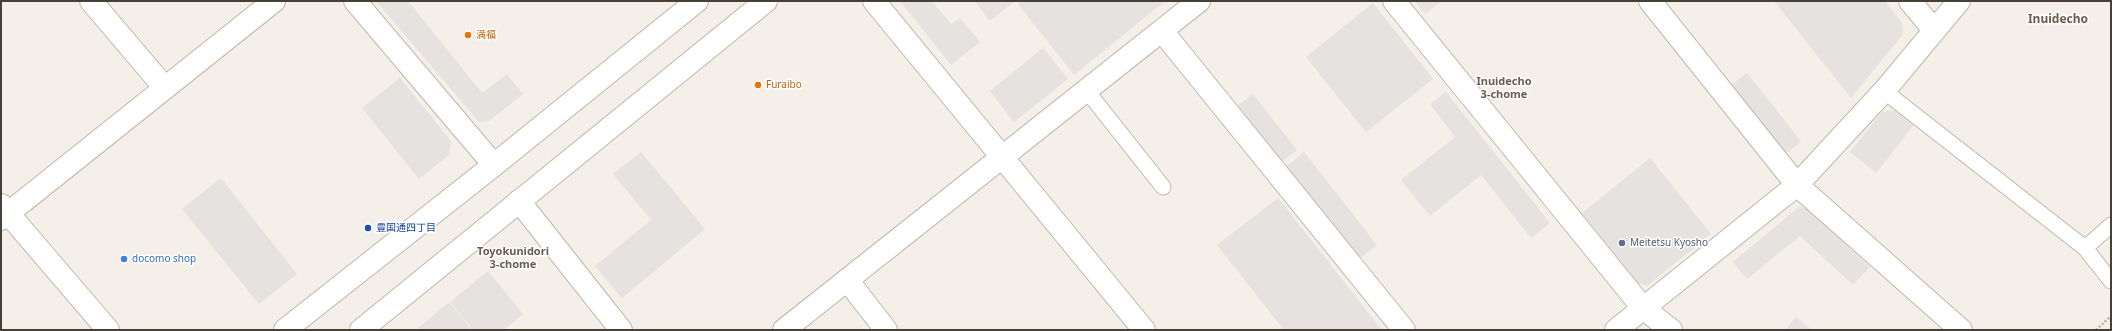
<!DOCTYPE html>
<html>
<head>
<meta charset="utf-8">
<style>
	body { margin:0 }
	#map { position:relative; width:2112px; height:331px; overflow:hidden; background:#f4efe8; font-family:"Noto Sans",sans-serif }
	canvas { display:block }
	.frame { position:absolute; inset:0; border:2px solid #474036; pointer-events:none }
</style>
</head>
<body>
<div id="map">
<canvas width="2112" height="331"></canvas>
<div class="frame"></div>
</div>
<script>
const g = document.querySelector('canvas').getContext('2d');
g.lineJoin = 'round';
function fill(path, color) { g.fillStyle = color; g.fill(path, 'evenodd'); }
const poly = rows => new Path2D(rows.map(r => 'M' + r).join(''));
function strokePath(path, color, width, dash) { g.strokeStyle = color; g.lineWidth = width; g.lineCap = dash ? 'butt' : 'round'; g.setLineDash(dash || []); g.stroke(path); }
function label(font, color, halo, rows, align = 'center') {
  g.font = font + ' "Noto Sans","Noto Sans JP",sans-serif'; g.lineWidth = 3; g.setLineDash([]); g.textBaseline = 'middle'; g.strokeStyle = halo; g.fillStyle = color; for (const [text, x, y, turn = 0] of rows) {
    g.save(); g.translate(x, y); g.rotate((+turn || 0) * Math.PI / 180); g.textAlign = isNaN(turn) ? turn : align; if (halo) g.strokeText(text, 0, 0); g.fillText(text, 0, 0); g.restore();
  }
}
const parking = poly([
	[376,1,408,1,482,93,507,74,523,94,489,121,479,122],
	[900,1,932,1,951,24,960,18,980,42,951,65],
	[975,1,1015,1,990,21],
	[1022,1,1165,1,1074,75,1018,4],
	[1415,1,1442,1,1425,14],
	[1774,1,1885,1,1902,23,1903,34,1851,98],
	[1373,3,1433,79,1366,132,1306,57],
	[1043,48,1068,79,1014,122,990,91],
	[1747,73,1801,141,1786,154,1731,85],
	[400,78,451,141,449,155,419,179,362,108],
	[1446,92,1550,223,1531,238,1481,175,1430,216,1401,180,1455,137,1430,104],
	[1253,94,1297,150,1280,163,1236,107],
	[1896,110,1914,125,1876,173,1850,152,1882,112],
	[641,152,705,229,622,298,595,266,651,220,613,174],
	[1304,152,1377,245,1359,259,1286,167],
	[1650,158,1711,234,1647,286,1638,283,1582,213],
	[221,178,297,274,259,304,182,209],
	[1278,198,1382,330,1284,330,1217,245],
	[1800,206,1808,210,1870,267,1853,285,1800,236,1747,279,1733,262],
	[488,271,523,314,504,330,473,330,450,302],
	[449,302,472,330,416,330],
	[1796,317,1812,330,1785,330]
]);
const path = poly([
	[2096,330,2111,316]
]);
const service = poly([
	[1087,91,1163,187],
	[1884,91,2085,248,2111,225],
	[2085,248,2111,281]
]);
const minor = poly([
	[91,1,165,88],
	[355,1,494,165],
	[874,1,1144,330],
	[1394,1,1643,308,1671,330],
	[1650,1,1797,185,1961,330],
	[1910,1,1934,30],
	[1162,31,1404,330],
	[519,201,621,330],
	[1,205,108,330],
	[1,219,274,1],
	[848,281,886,330],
	[784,330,1199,1],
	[1616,330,1797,185,1884,91,1959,1]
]);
const tertiary = poly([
	[285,330,494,165,697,1],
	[361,330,766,1]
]);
const markers = [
	[468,35,4,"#e8710a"],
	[758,85,4,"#e8710a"],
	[368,228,4,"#1a4fb4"],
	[1622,243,4,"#5c6f8a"],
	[124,259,4,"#3f7fe0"]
];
const foodNames = [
	["満福",476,35],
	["Furaibo",766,85]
];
const transitNames = [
	["豊国通四丁目",376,228]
];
const serviceNames = [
	["Meitetsu Kyosho",1630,243]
];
const shopNames = [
	["docomo shop",132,259]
];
const neighbourhoodNames = [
	["Inuidecho",1504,82],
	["3-chome",1504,95],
	["Toyokunidori",513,252],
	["3-chome",513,265]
];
const quarterNames = [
	["Inuidecho",2058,20]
];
fill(parking, '#e5e2df');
strokePath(service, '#c0b7aa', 17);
strokePath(minor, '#c0b7aa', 24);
strokePath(tertiary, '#c0b7aa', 24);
strokePath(path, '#c1b29b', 2.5, [2, 2]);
strokePath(service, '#fff', 15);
strokePath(minor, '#fff', 22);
strokePath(tertiary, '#fff', 22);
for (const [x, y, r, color] of markers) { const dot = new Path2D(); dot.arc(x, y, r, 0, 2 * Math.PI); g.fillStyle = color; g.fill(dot); strokePath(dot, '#fff', 1.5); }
label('10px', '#c56008', '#fff', foodNames, 'left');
label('10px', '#164399', '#fff', transitNames, 'left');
label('10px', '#4e5e75', '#fff', serviceNames, 'left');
label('10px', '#366cbe', '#fff', shopNames, 'left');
label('bold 11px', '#6a5d4d', '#fff', neighbourhoodNames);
label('bold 12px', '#6a5d4d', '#fff', quarterNames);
</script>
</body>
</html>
